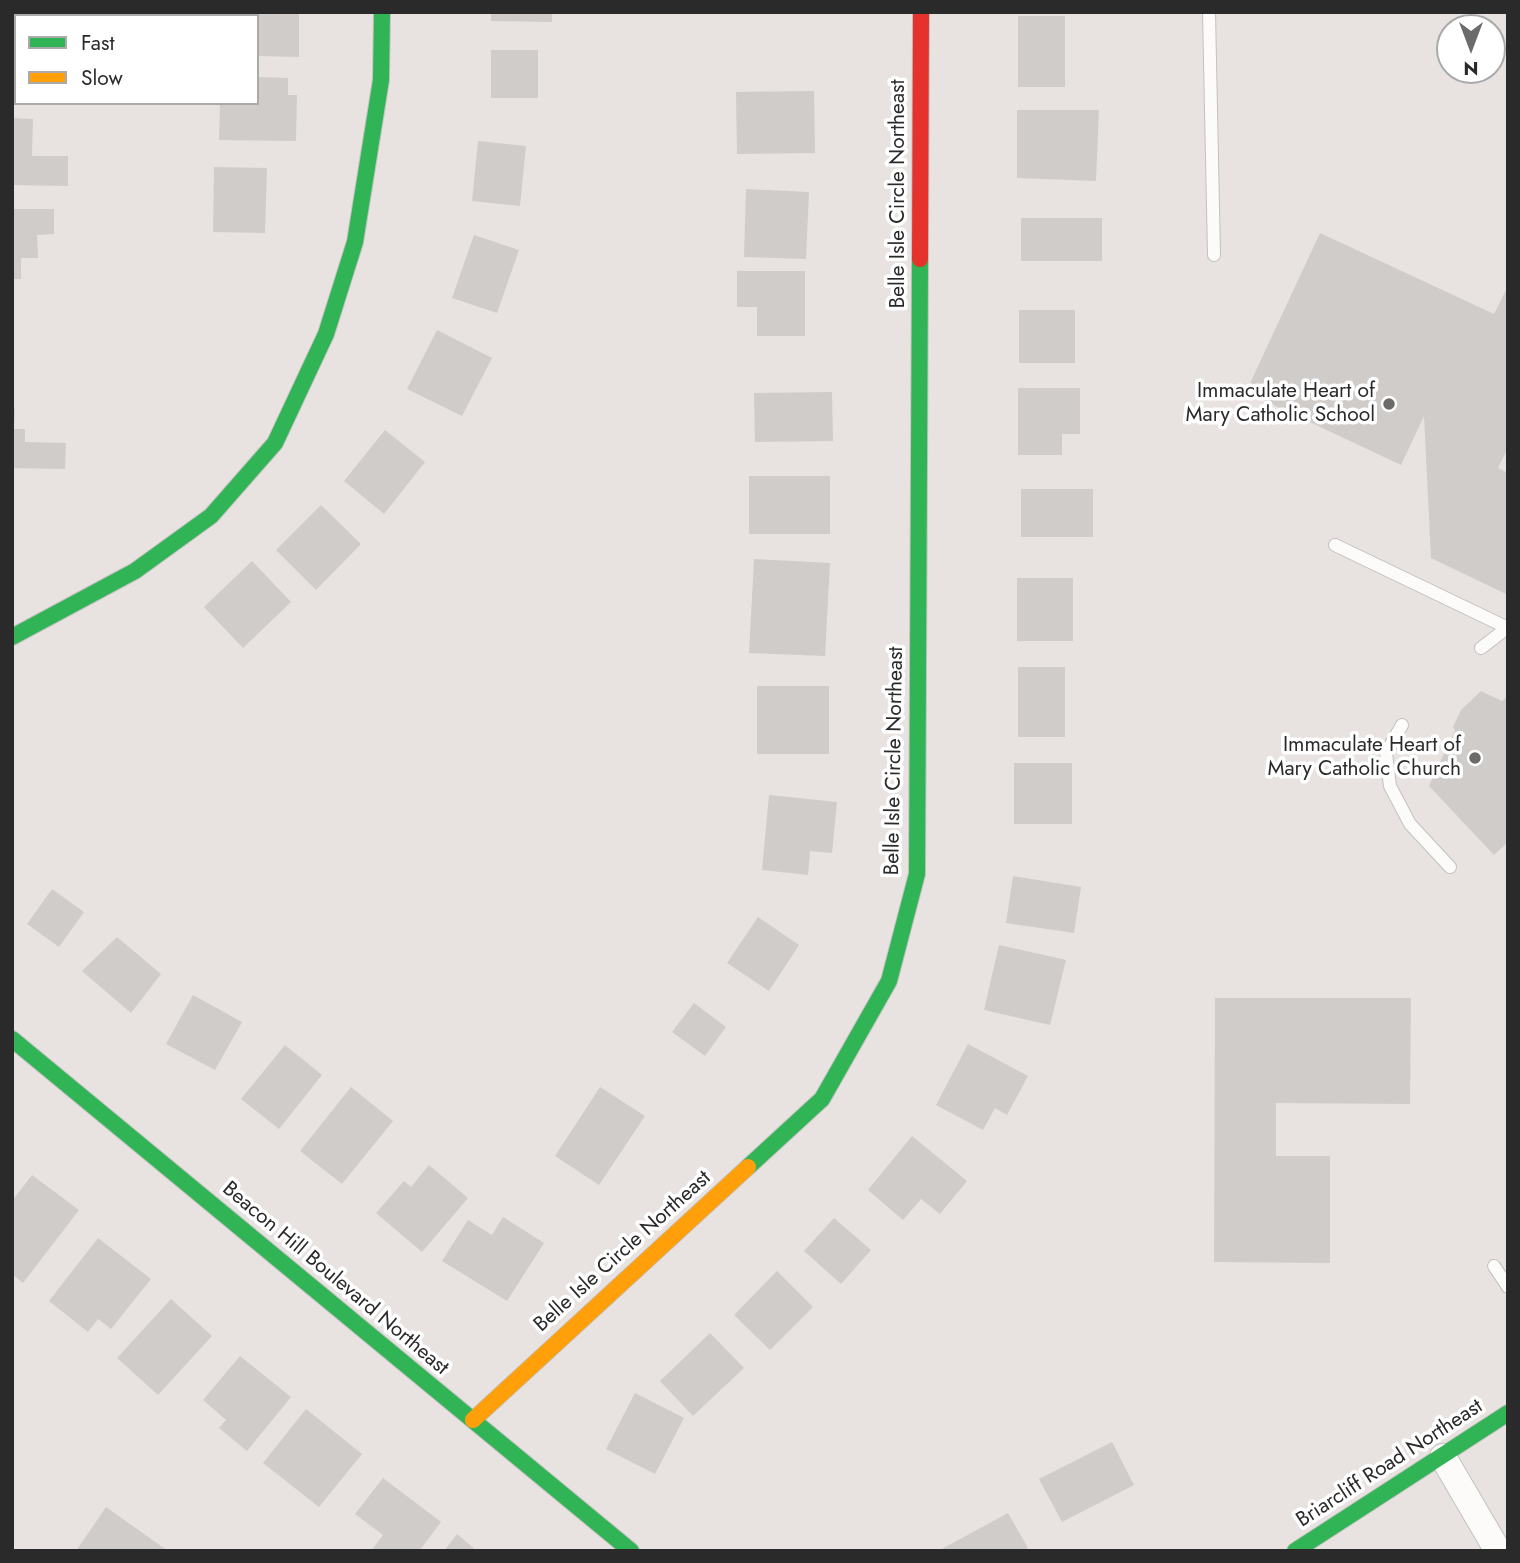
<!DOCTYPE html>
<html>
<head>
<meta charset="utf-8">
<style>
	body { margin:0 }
	#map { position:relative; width:1520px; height:1563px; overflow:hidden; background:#e8e3e0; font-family:Jost,sans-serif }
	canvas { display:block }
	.frame { position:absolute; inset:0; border:14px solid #2a2a2a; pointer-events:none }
	.legend { position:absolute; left:14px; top:14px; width:245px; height:91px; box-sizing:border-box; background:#fff; border:2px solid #aaa; margin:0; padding:9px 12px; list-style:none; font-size:21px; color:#2a2a2a }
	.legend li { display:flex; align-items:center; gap:14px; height:35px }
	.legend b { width:35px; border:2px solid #aaa }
	.north { position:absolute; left:1436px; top:14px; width:70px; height:70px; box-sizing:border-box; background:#fff; border:2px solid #aaa; border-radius:50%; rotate:180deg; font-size:19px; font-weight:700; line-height:28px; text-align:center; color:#2a2a2a }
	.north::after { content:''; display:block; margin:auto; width:24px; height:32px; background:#6c6b6a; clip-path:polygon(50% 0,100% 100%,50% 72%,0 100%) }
</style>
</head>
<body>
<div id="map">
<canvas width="1520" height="1563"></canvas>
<div class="frame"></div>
<ul class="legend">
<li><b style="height:9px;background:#30b455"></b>Fast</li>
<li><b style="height:9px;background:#ff9f0a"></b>Slow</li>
</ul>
<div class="north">N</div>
</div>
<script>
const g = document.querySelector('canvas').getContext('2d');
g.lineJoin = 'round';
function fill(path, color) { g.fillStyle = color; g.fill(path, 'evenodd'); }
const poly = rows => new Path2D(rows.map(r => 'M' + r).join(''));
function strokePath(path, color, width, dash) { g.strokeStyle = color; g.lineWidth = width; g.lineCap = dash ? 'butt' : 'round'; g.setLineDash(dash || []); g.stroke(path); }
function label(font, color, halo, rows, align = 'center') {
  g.font = font + ' Jost,sans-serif'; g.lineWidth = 7; g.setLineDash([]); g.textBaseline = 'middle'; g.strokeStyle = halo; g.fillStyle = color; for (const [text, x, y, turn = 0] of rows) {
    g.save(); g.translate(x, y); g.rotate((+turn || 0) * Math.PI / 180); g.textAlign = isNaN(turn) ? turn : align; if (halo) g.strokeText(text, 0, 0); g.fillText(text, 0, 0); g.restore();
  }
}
const building = poly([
	[238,12,299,12,299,57,257,56,257,16,238,16],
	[491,12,552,12,552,22,491,21],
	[1018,16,1065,16,1065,87,1018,87],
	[491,50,538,50,538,98,491,98],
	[257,77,288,78,288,95,297,95,296,141,219,140,220,103,257,103],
	[814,91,815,153,737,154,736,92],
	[1017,110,1099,110,1096,181,1017,178],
	[12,118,33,119,32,156,68,156,68,186,12,185],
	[478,141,526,146,520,206,472,201],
	[214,167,267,168,265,233,213,232],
	[746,189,809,192,806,259,744,257],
	[12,209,54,209,54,234,37,235,38,258,21,258,21,279,12,279],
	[1021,218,1102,218,1102,261,1021,261],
	[1320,233,1494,314,1508,286,1508,448,1498,468,1508,473,1508,595,1431,558,1424,416,1401,465,1246,392],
	[474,235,519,250,497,313,452,298],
	[737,271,805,271,805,336,757,336,757,307,737,307],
	[1019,310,1075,310,1075,363,1019,363],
	[437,330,492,358,462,416,407,389],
	[1018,388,1080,388,1080,434,1062,434,1062,455,1018,455],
	[832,392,833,441,755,442,754,393],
	[12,408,15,408,14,429,25,429,25,442,66,443,65,469,12,468],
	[385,430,425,462,384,514,344,481],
	[749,476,830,476,830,534,749,534],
	[1021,489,1093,489,1093,537,1021,537],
	[321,505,361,544,316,590,276,550],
	[754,559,830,563,825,656,749,653],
	[252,561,291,602,243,648,204,607],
	[1017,578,1073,578,1073,641,1017,641],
	[1018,667,1065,667,1065,737,1018,737],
	[757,686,829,686,829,754,757,754],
	[1481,691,1502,701,1508,695,1508,842,1494,855,1429,786,1455,730,1453,727,1461,710],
	[1014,763,1072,763,1072,824,1014,824],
	[769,795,837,802,832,853,810,851,808,875,762,870],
	[1013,876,1081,887,1074,933,1006,923],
	[52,889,84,912,59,947,27,924],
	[758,917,799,945,769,991,727,963],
	[117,937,161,974,131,1013,82,971],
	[999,945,1066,960,1050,1025,984,1010],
	[193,995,242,1022,215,1070,166,1044],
	[1215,998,1411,998,1410,1104,1276,1103,1276,1156,1330,1156,1330,1263,1214,1262],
	[694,1003,726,1027,705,1056,672,1032],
	[968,1044,1028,1076,1007,1115,995,1108,983,1130,936,1105],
	[285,1045,322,1075,279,1129,241,1099],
	[351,1087,393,1121,342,1184,300,1151],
	[600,1087,645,1116,599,1185,555,1156],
	[912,1136,967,1181,940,1214,921,1199,903,1220,868,1190],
	[429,1165,468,1198,422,1252,376,1213,404,1181,411,1187],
	[32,1175,79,1210,23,1283,12,1274,12,1201],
	[503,1217,544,1243,507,1301,442,1261,468,1220,492,1235],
	[834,1218,871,1250,841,1284,804,1251],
	[98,1238,151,1279,111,1329,98,1319,88,1332,49,1301],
	[777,1271,813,1307,770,1350,734,1315],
	[171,1299,212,1336,158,1395,117,1358],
	[710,1333,744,1368,693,1416,660,1381],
	[240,1356,291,1397,247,1451,219,1428,226,1420,203,1400],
	[635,1393,684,1418,655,1474,606,1449],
	[306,1409,362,1454,319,1507,263,1463],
	[1112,1442,1134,1485,1062,1522,1039,1479],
	[383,1478,441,1522,419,1551,371,1551,383,1535,355,1514],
	[106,1507,168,1551,76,1551],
	[1008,1513,1028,1548,1023,1551,938,1551],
	[457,1534,477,1551,444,1551]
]);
const lane = poly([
	[1209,12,1214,255],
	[1335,545,1508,628],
	[1481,648,1507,628],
	[1402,725,1386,753,1390,786,1410,824,1450,867],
	[1494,1266,1508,1287]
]);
const street = poly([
	[1443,1457,1498,1551]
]);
const fast = poly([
	[12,637,135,571,211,516,275,443,326,334,355,242,381,80,382,12],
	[12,1039,631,1551],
	[748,1167,822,1099,889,981,917,874,920,259],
	[1295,1551,1508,1413]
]);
const slow = poly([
	[473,1420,748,1167]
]);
const jam = poly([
	[920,259,921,12]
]);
const markers = [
	[1389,404,7,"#6c6b6a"],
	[1475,758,7,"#6c6b6a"]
];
const streetNames = [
	["Belle Isle Circle Northeast",899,194,-90],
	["Belle Isle Circle Northeast",895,761,-89],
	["Belle Isle Circle Northeast",623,1252,-42],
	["Beacon Hill Boulevard Northeast",335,1279,40],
	["Briarcliff Road Northeast",1390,1464,-33]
];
const poiNames = [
	["Immaculate Heart of",1375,392],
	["Mary Catholic School",1375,416],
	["Immaculate Heart of",1461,746],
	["Mary Catholic Church",1461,770]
];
fill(building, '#cfccc9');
strokePath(lane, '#c2c1c1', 14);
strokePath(street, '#c2c1c1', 28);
strokePath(fast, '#c2c1c1', 18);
strokePath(slow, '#c2c1c1', 18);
strokePath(jam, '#c2c1c1', 18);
strokePath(lane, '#fcfbfa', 12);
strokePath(street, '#fcfbfa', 26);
strokePath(fast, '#30b455', 16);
strokePath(slow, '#ff9f0a', 16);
strokePath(jam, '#e5322d', 16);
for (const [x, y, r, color] of markers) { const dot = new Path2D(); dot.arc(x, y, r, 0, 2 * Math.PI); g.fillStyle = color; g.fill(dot); strokePath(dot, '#fff', 2.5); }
label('21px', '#2a2a2a', '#fff', streetNames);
label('21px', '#2a2a2a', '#fff', poiNames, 'right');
</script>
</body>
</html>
